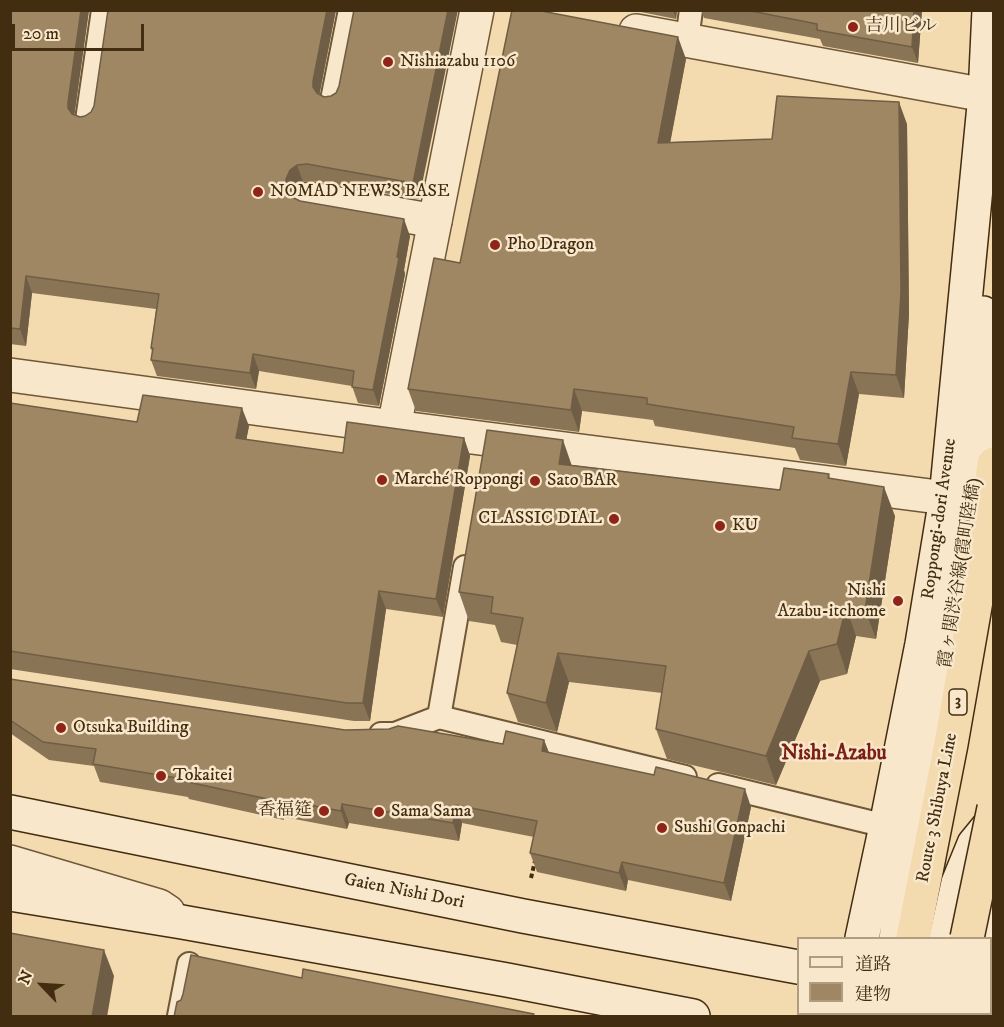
<!DOCTYPE html>
<html>
<head>
<meta charset="utf-8">
<style>
	body { margin:0 }
	#map { position:relative; width:1004px; height:1027px; overflow:hidden; background:#f4daaf; font-family:"IM FELL DW Pica","Noto Serif JP",serif }
	canvas { display:block }
	.frame { position:absolute; inset:0; border:12px solid #432d11; pointer-events:none }
	.legend { position:absolute; left:797px; top:937px; width:195px; height:78px; box-sizing:border-box; background:#f8e7cb; border:2px solid #b09d81; margin:0; padding:8px 10px; list-style:none; font-size:18px; color:#432d11 }
	.legend li { display:flex; align-items:center; gap:12px; height:30px }
	.legend b { width:30px; border:2px solid #b09d81 }
	.north { position:absolute; left:12px; top:955px; width:60px; height:60px; -webkit-text-stroke:4px #f8e7cb; paint-order:stroke; rotate:295deg; font-size:16px; font-weight:700; line-height:24px; text-align:center; color:#432d11 }
	.north::after { content:''; display:block; margin:auto; width:21px; height:27px; background:#432d11; clip-path:polygon(50% 0,100% 100%,50% 72%,0 100%) }
	.scale { position:absolute; left:12px; top:24px; width:132px; height:27px; box-sizing:border-box; border:3px solid #432d11; border-top:0; padding-left:8px; font-size:18px; line-height:21px; white-space:nowrap; color:#432d11; -webkit-text-stroke:4px #f8e7cb; paint-order:stroke }
</style>
</head>
<body>
<div id="map">
<canvas width="1004" height="1027"></canvas>
<div class="frame"></div>
<ul class="legend">
<li><b style="height:8px;background:#f8e7cb"></b>道路</li>
<li><b style="height:16px;background:#9f8763"></b>建物</li>
</ul>
<div class="north">N</div>
<div class="scale">20 m</div>
</div>
<script>
const g = document.querySelector('canvas').getContext('2d');
g.lineJoin = 'round';
const poly = rows => new Path2D(rows.map(r => 'M' + r).join(''));
function strokePath(path, color, width, dash) { g.strokeStyle = color; g.lineWidth = width; g.lineCap = dash ? 'butt' : 'round'; g.setLineDash(dash || []); g.stroke(path); }
function fill(path, color) { g.fillStyle = color; g.fill(path, 'evenodd'); }
function label(font, color, halo, rows, align = 'center') {
  g.font = font + ' "IM FELL DW Pica","Noto Serif JP",serif'; g.lineWidth = 5; g.setLineDash([]); g.textBaseline = 'middle'; g.strokeStyle = halo; g.fillStyle = color; for (const [text, x, y, turn = 0] of rows) {
    g.save(); g.translate(x, y); g.rotate((+turn || 0) * Math.PI / 180); g.textAlign = isNaN(turn) ? turn : align; if (halo) g.strokeText(text, 0, 0); g.fillText(text, 0, 0); g.restore();
  }
}
const path = poly([
	[531,878,535,861]
]);
const service = poly([
	[687,40,691,10],
	[332,100,350,10],
	[87,120,103,10],
	[439,717,685,777],
	[381,734,395,734,439,717,465,567],
	[718,785,886,826],
	[179,1016,189,964]
]);
const pedestrian = poly([
	[310,199,435,221]
]);
const minor = poly([
	[636,31,985,95],
	[10,375,394,427,946,498],
	[394,427,477,10]
]);
const tertiary = poly([
	[10,862,159,906,168,912]
]);
const secondary = poly([
	[973,504,983,425,983,313],
	[10,812,523,916,798,967],
	[10,894,182,922,507,980,693,1016],
	[862,938,886,826,922,644,946,498,985,95,989,10],
	[896,938,965,567],
	[946,938,958,883,974,844,988,827],
	[984,938,994,890],
	[990,1006,994,1007],
	[844,1016,845,1014],
	[877,1016,878,1014],
	[968,1016,968,1014]
]);
const motorway = poly([
	[913,938,951,744,980,578,994,464],
	[895,1016,896,1014],
	[949,1016,950,1014]
]);
const motorwayBridge = poly([
	[967,938,994,808]
]);
const wall = poly([
	[10,10,89,10,74,115,80,117,85,116,91,112,94,106,108,10,336,10,319,95,324,97,331,96,336,93,339,86,354,10,419,199,313,181,303,182,296,187,292,195,292,197,300,201,410,236,404,270,405,274,379,406,358,403,352,386,259,371,256,389,157,376,151,360,152,352,151,348,156,309,32,293,26,346,10,344],
	[631,10,677,10,676,19],
	[701,10,922,10,918,63,823,46,820,39,704,18],
	[686,59,670,142,772,139,907,124,909,314,904,398,859,394,846,466,800,460,795,448,655,426,653,420,582,411,579,432,416,411,408,389],
	[10,403,137,422,249,426,246,440,343,453,464,438,470,456,443,617,386,609,370,721,354,721,10,669],
	[572,465,780,490,829,474,830,479,895,516,876,639,856,636,847,674,820,681,776,785,667,759,656,729,662,693,569,682,557,732,518,722,507,693,517,645,501,642,495,625,469,621,459,592],
	[10,679,345,730,503,744,544,740,549,753,751,807,731,901,628,880,626,891,537,872,530,853,534,837,462,823,459,841,349,823,347,829,284,817,284,820,189,799,188,797,100,782,94,766,49,760,10,733]
]);
const shadedWall = poly([
	[81,10,89,10,74,118,68,108,68,102],
	[327,10,336,10,319,97,313,87,313,81],
	[448,10,458,10,419,199,413,183],
	[673,10,677,10,676,19],
	[914,10,922,10,918,63,912,47],
	[678,37,686,59,666,165,658,143],
	[899,102,907,124,909,314,904,398,896,375],
	[297,165,303,182,296,187,292,195,293,206,287,190,286,179,290,170],
	[404,219,410,236,404,270,405,274,379,406,373,390],
	[26,276,32,293,26,346,20,329],
	[253,354,259,371,256,389,250,373],
	[851,372,859,394,846,466,838,444],
	[574,389,582,411,579,432,571,410],
	[242,408,249,426,243,457,236,438],
	[464,438,470,456,443,617,436,599],
	[563,440,573,469,559,464],
	[884,487,895,516,876,639,865,610],
	[379,591,386,609,370,721,363,703],
	[846,607,856,636,847,674,837,644],
	[809,651,820,681,776,785,766,756],
	[558,653,569,682,557,732,546,703],
	[544,740,551,758,542,751],
	[745,789,751,807,731,901,724,883],
	[277,799,284,817,284,820,277,801],
	[342,804,349,823,347,829,341,811],
	[456,805,462,823,459,841,453,823],
	[622,862,628,880,626,891,619,873],
	[104,950,114,976,107,1017,92,1017]
]);
const building = poly([
	[10,10,81,10,68,102,68,108,72,114,80,117,85,116,91,112,94,106,108,10,327,10,313,81,313,87,317,93,324,97,331,96,336,93,339,86,354,10,448,10,413,183,307,164,297,165,290,170,286,179,287,190,292,197,300,201,404,219,397,257,399,258,373,390,352,387,354,371,253,354,250,373,151,360,153,348,151,348,159,294,26,276,20,329,10,328,10,10],
	[512,10,536,10,678,37,658,143,772,139,777,96,899,102,901,292,896,375,851,372,838,444,792,438,794,427,647,404,647,398,574,389,571,410,408,389,434,258,460,263,512,10],
	[746,10,914,10,912,47,817,30,817,24,746,10],
	[143,395,242,408,236,438,343,453,347,422,464,438,436,599,379,591,363,703,347,703,10,651,10,403,137,422,143,395],
	[487,430,563,440,559,464,780,490,784,468,829,474,828,478,884,487,865,610,846,607,837,644,809,651,766,756,656,729,666,666,558,653,546,703,507,693,523,618,491,613,493,597,459,592,487,430],
	[10,679,345,730,389,729,398,726,503,744,506,731,544,740,542,751,654,775,656,767,745,789,724,883,622,862,619,873,530,853,537,821,456,805,453,823,342,804,341,811,277,799,277,801,183,781,183,779,93,764,96,749,43,742,10,720,10,679],
	[10,933,104,950,92,1017,10,1017,10,933],
	[191,955,302,978,303,969,534,1014,533,1016,537,1017,174,1017,177,1002,181,1000,183,994,191,955]
]);
const markers = [
	[853,27,6,"#8f2418"],
	[388,62,6,"#8f2418"],
	[258,192,6,"#8f2418"],
	[495,245,6,"#8f2418"],
	[382,480,6,"#8f2418"],
	[535,481,6,"#8f2418"],
	[614,519,6,"#8f2418"],
	[720,526,6,"#8f2418"],
	[898,601,6,"#8f2418"],
	[61,728,6,"#8f2418"],
	[161,776,6,"#8f2418"],
	[324,811,6,"#8f2418"],
	[379,812,6,"#8f2418"],
	[662,828,6,"#8f2418"]
];
const shields = [
	[958,702,18]
];
const shieldNames = [
	["3",958,702]
];
const poiNames = [
	["吉川ビル",865,27],
	["Nishiazabu 1106",400,62],
	["NOMAD NEW'S BASE",270,192],
	["Pho Dragon",507,245],
	["Marché Roppongi",394,480],
	["Sato BAR",547,481],
	["CLASSIC DIAL",602,519,"right"],
	["KU",732,526],
	["Nishi",886,591,"right"],
	["Azabu-itchome",886,612,"right"],
	["Otsuka Building",73,728],
	["Tokaitei",173,776],
	["香福筵",312,811,"right"],
	["Sama Sama",391,812],
	["Sushi Gonpachi",674,828]
];
const streetNames = [
	["Roppongi-dori Avenue",940,519,-82],
	["霞ヶ関渋谷線(霞町陸橋)",961,573,-81],
	["Route 3 Shibuya Line",938,808,-79],
	["Gaien Nishi Dori",404,892,11]
];
const quarterNames = [
	["Nishi-Azabu",834,755]
];
strokePath(service, '#6f5838', 26);
strokePath(pedestrian, '#6f5838', 36);
strokePath(minor, '#6f5838', 36);
strokePath(tertiary, '#6f5838', 36);
strokePath(secondary, '#432d11', 36);
strokePath(motorway, '#432d11', 36);
strokePath(path, '#432d11', 4, [4.5, 3]);
strokePath(service, '#f8e7cb', 22);
strokePath(pedestrian, '#f8e7cb', 33);
strokePath(minor, '#f8e7cb', 33);
strokePath(tertiary, '#f8e7cb', 33);
strokePath(secondary, '#f8e7cb', 33);
strokePath(motorway, '#f4daaf', 33);
strokePath(motorwayBridge, '#432d11', 36, []);
strokePath(motorwayBridge, '#f4daaf', 33);
fill(wall, '#897455');
fill(shadedWall, '#6f5e45');
fill(building, '#9f8763');
strokePath(building, '#6f5e45', 1.5);
for (const [x, y, r, color] of markers) { const dot = new Path2D(); dot.arc(x, y, r, 0, 2 * Math.PI); g.fillStyle = color; g.fill(dot); strokePath(dot, '#f8e7cb', 2); }
for (const [x, y, w] of shields) { const box = new Path2D(); box.roundRect(x - w / 2, y - 13, w, 26, 4.5); g.fillStyle = '#f8e7cb'; g.fill(box); strokePath(box, '#432d11', 1.5); }
label('bold 16px', '#432d11', null, shieldNames);
label('18px', '#432d11', '#f8e7cb', poiNames, 'left');
label('18px', '#432d11', '#f8e7cb', streetNames);
label('bold 21px', '#7a1f14', '#f8e7cb', quarterNames);
</script>
</body>
</html>
